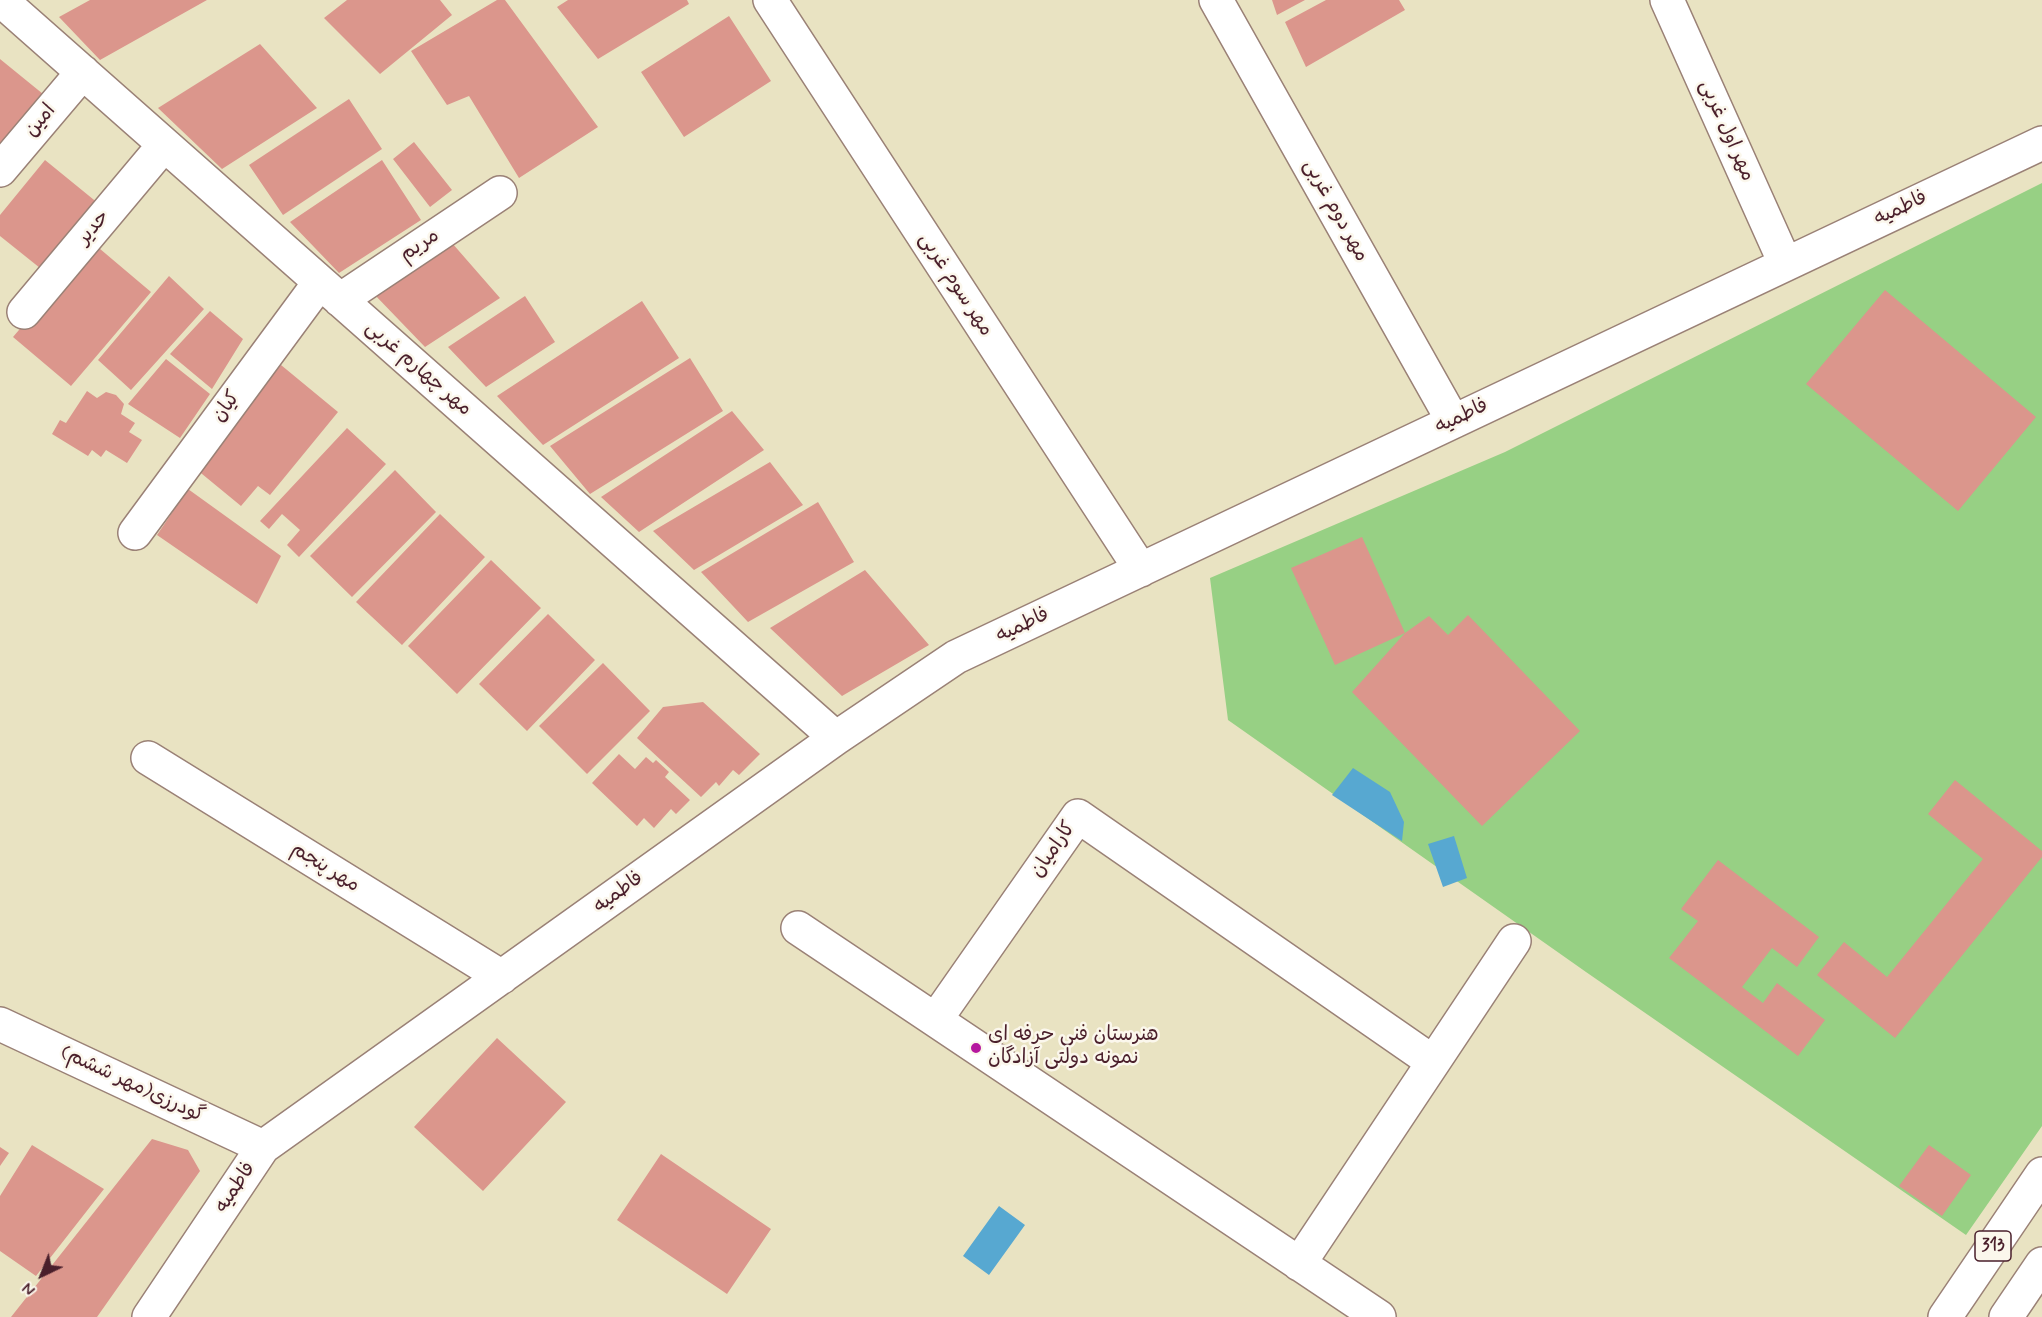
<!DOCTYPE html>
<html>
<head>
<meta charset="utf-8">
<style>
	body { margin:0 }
	#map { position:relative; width:2042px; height:1317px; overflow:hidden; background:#e9e3c2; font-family:Mynerve,sans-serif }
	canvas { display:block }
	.north { position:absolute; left:12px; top:1245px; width:60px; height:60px; -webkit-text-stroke:4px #fbf7ec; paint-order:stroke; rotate:223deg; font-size:16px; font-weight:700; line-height:24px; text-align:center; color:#4a1f2b }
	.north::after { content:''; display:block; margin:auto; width:21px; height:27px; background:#4a1f2b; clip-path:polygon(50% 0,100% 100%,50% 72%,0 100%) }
</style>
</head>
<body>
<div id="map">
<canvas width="2042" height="1317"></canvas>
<div class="north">N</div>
</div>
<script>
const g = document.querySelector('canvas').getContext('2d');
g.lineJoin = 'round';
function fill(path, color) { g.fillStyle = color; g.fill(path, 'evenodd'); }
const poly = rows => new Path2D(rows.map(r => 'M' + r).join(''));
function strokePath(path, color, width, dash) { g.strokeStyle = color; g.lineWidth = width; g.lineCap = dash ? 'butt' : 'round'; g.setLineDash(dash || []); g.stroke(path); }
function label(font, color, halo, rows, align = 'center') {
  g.font = font + ' Mynerve,"Playpen Sans Arabic",sans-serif'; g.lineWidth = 5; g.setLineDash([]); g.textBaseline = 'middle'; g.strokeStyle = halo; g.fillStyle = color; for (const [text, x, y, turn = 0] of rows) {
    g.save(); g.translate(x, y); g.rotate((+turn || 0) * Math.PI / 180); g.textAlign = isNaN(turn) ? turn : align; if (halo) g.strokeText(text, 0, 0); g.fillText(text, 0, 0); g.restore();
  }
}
const green = poly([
	[2042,183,2042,1126,1966,1235,1586,972,1228,720,1210,578,1505,452]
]);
const water = poly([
	[1353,768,1390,792,1404,822,1402,841,1332,795],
	[1454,836,1467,878,1443,887,1428,844],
	[999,1206,1025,1225,989,1275,963,1256]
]);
const building = poly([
	[90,0,207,0,100,60,59,17],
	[347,0,440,0,452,15,380,74,324,18],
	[497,0,505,0,598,127,519,178,469,96,447,105,411,51],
	[568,0,687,0,689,4,598,59,557,7],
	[1272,0,1305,0,1277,15],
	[1326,0,1399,0,1405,10,1306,67,1285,22],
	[729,16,771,81,684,137,641,72],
	[260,44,317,108,222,169,158,108],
	[0,59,43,94,0,146],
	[349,99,382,149,283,215,249,165],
	[414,142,452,190,430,207,393,159],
	[45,160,99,204,45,272,0,236,0,215],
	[382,160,421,220,339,273,290,222],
	[93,243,151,292,71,386,13,337],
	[452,243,500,298,425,347,373,293],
	[169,276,204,309,131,390,98,360],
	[1885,290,2036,417,1958,511,1806,384],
	[525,296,555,342,486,387,448,347],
	[642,301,679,358,543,445,497,396],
	[210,311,243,339,212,389,170,354],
	[690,358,723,411,590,494,550,446],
	[166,359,210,394,180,438,128,404],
	[281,365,338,412,270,495,258,486,241,506,196,469],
	[87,391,97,398,106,392,116,395,124,404,121,414,135,423,129,432,142,440,127,463,106,450,101,457,92,450,88,456,52,434,60,420,66,423],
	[732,411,764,450,639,532,601,497],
	[347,428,386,464,299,557,287,545,300,530,282,514,269,529,260,521],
	[770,462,803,505,694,570,653,531],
	[395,470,436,512,352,597,310,556],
	[188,489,281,556,257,604,157,535],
	[818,502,854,562,748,622,701,572],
	[440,514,485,557,402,645,356,602],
	[1362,537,1405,633,1429,616,1448,635,1468,615,1580,731,1482,826,1352,692,1405,633,1335,665,1291,568],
	[491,560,541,608,457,694,408,646],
	[865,570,929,645,842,696,770,628],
	[548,614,595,660,527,731,479,684],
	[603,663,650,711,587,774,539,726],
	[703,702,760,754,739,775,733,770,719,786,716,782,701,797,637,738,663,707],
	[619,754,635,769,646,757,653,763,656,760,669,772,665,777,690,800,676,814,671,809,654,828,644,818,637,826,592,783],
	[1955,780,2042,851,2042,857,1895,1038,1817,975,1844,942,1887,977,1983,859,1928,814],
	[1718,860,1819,937,1797,967,1772,948,1742,987,1763,1003,1777,983,1825,1020,1798,1056,1669,958,1698,921,1681,909],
	[497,1038,566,1102,483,1191,414,1127],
	[152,1139,188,1150,200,1171,97,1317,11,1317],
	[32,1145,104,1189,36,1276,0,1251,0,1196],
	[1929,1145,1971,1175,1942,1216,1899,1186],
	[0,1147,9,1153,0,1166],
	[661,1154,771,1229,727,1294,617,1220]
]);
const minor = poly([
	[1,0,836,738],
	[770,0,1141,570],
	[1216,0,1453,421],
	[1667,0,1785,263],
	[0,170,83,72],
	[340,300,500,193],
	[24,312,164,145],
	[135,533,320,282],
	[148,758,502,977],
	[798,928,1379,1317],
	[936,1019,1078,816,1433,1062],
	[0,1024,263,1147],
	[1299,1264,1514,941],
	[149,1317,263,1147,836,738,956,657,2042,143]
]);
const major = poly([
	[1945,1317,2042,1174],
	[2006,1317,2042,1264]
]);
const markers = [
	[976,1048,6,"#b5179e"]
];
const shields = [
	[1993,1246,36]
];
const shieldNames = [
	["313",1993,1246]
];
const streetNames = [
	["امین",41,121,-50],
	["مهر اول غربی",1726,131,66],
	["فاطمیه",1901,209,-25],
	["مهر دوم غربی",1335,211,61],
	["حدیر",94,228,-50],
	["مریم",420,246,-34],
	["مهر سوم غربی",955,285,57],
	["مهر چهارم غربی",418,369,41],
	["کیان",227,407,-54],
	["فاطمیه",1462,417,-25],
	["فاطمیه",1023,626,-25],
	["کارامیان",1054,850,-55],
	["مهر پنجم",325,868,32],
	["فاطمیه",619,893,-36],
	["گودرزی(مهر ششم)",132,1085,25],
	["فاطمیه",236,1188,-56]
];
const poiNames = [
	["هنرستان فنی حرفه ای",988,1036],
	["نمونه دولتی آزادگان",988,1059]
];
fill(green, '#97d084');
fill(water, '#57a8d1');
fill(building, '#db968c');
strokePath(minor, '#9a8176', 36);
strokePath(major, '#9a8176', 36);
strokePath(minor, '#fff', 33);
strokePath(major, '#fff', 33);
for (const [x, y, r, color] of markers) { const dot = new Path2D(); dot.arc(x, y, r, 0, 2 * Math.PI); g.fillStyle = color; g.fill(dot); strokePath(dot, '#fbf7ec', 2); }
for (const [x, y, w] of shields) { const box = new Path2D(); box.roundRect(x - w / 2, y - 15, w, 30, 4.5); g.fillStyle = '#fbf7ec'; g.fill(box); strokePath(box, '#4a1f2b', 1.5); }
label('bold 18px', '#4a1f2b', null, shieldNames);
label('20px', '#4a1f2b', '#fbf7ec', streetNames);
label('20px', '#4a1f2b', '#fbf7ec', poiNames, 'left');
</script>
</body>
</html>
